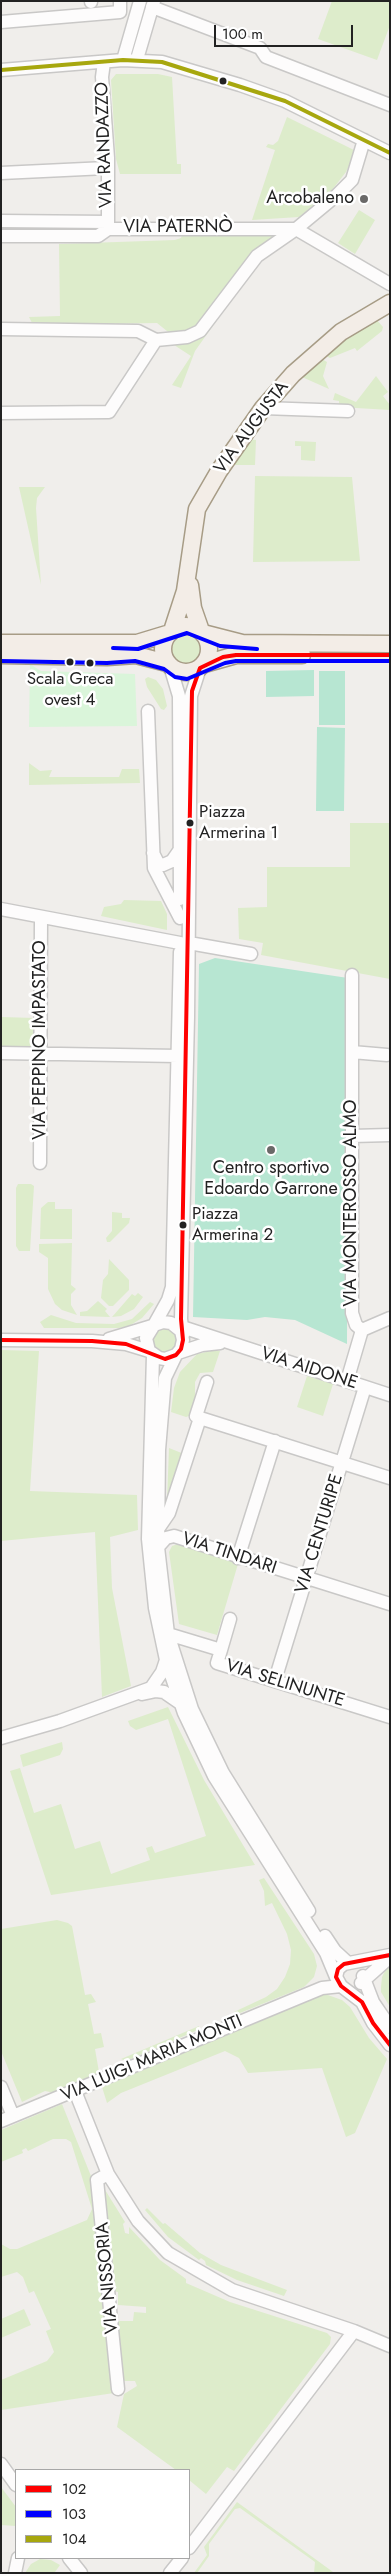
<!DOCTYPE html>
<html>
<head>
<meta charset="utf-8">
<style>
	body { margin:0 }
	#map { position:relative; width:391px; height:2574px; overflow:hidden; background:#f0eeeb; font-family:Jost,sans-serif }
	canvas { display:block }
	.frame { position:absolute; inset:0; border:2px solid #222; pointer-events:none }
	.legend { position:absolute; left:15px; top:2469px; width:175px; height:90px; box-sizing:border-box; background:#fff; border:1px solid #a7a7a7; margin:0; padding:6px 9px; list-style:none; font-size:15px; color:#222 }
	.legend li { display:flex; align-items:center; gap:10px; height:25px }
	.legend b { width:25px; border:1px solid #a7a7a7 }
	.scale { position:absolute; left:214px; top:25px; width:139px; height:22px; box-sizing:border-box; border:2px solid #222; border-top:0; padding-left:6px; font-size:15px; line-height:18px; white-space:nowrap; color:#222; -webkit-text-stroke:4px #fff; paint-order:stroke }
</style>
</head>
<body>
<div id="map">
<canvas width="391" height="2574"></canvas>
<div class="frame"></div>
<ul class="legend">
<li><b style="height:6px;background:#f00"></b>102</li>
<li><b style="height:6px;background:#00f"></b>103</li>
<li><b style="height:6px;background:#a7a70e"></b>104</li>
</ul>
<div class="scale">100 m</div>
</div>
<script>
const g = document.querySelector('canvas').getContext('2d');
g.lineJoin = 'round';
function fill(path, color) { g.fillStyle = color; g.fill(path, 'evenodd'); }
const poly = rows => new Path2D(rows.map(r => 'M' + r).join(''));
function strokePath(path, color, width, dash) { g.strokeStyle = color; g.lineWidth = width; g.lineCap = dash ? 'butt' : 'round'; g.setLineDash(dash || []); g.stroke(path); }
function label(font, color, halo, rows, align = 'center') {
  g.font = font + ' Jost,sans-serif'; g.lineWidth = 5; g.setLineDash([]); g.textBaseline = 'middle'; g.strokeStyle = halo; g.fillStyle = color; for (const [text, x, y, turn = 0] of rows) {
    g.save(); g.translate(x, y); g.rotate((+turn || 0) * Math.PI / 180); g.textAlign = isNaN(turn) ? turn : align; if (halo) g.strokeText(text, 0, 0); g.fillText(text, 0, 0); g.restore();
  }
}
const grass = poly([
	[332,1,390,1,390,25,377,60,318,39],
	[116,74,158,74,172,77,177,164,181,164,181,174,120,174,116,159,111,80],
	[287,117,356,151,346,172,332,190,299,217,252,220,275,150,266,147,268,144,273,145,278,141],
	[359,210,375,220,355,254,338,243],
	[274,234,275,237,251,253,200,327,172,335,157,323,42,325,33,325,29,317,60,316,59,244,175,240,181,238,182,235],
	[223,305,227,306,195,351,181,388,172,385,191,356,171,343,190,339],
	[376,319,383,327,382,331,357,351,355,348,330,358,328,357,326,353,347,336],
	[320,358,327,362,323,376,329,389,302,377],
	[376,376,388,392,383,396,390,405,390,410,339,407,339,401,333,400,335,393,356,402],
	[248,439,256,440,255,465,233,465],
	[295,441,316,442,315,461,301,460,301,446,295,446],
	[255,476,352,477,360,561,253,562],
	[19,487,45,487,37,498,36,508,41,585],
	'172 650a14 14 0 1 1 28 0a14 14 0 1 1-28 0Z',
	[148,677,156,680,163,689,167,706,164,710,161,709,147,687,145,679],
	[29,763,40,771,52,770,49,777,119,777,122,769,139,769,140,783,29,785],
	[350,823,390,823,390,979,261,955,263,943,239,939,238,908,267,907,267,867,350,867],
	[124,900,161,901,167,914,167,930,101,916,104,907,121,904],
	[1,1017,35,1018,35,1040,30,1049,1,1048],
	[18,1184,31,1184,34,1186,30,1251,19,1251,16,1246,16,1188],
	[48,1202,55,1202,55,1209,72,1209,72,1239,40,1239,41,1208],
	[112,1212,122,1213,122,1218,130,1218,129,1223,110,1242,107,1242,106,1238,112,1231],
	[72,1243,71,1285,76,1289,71,1294,71,1305,77,1315,62,1310,55,1304,48,1289,48,1258,39,1252,39,1244],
	[109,1259,129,1280,129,1290,113,1306,109,1306,101,1298,103,1280,108,1274],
	[138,1293,143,1297,134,1309,121,1316,112,1317,132,1294,135,1296],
	[98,1301,107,1309,105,1311,110,1317,80,1316,80,1312,87,1311],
	[150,1302,154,1304,142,1318,129,1326,119,1328,44,1328,40,1322,51,1315,76,1323,114,1324,132,1319],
	'153 1340a12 12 0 1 1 24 0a12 12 0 1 1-24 0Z',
	[1,1350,39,1351,30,1491,137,1495,138,1530,110,1537,112,1588,131,1686,102,1697,95,1532,1,1541],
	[215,1350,220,1351,213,1372,200,1373,195,1382,195,1402,192,1415,186,1417,171,1412,174,1388,180,1372,197,1354],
	[307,1376,333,1384,323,1416,297,1407],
	[169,1448,184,1454,169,1500,167,1500],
	[178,1544,238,1564,217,1635,179,1624,169,1552,172,1546],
	[168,1707,204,1780,255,1865,51,1895,10,1771,20,1768,34,1813,61,1804,75,1849,100,1841,111,1874,150,1860,146,1848,152,1846,155,1853,206,1836,168,1719,136,1730,130,1726,128,1721],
	[62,1742,63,1749,60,1755,23,1767,20,1755],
	[264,1878,314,1954,317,1966,314,1977,304,1987,235,2015,234,2012,266,1997,277,1989,285,1977,290,1964,291,1950,287,1934,272,1903,265,1906,264,1891,259,1880],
	[57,1920,68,1923,72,1926,85,1995,91,1994,96,2002,88,2004,94,2034,101,2033,104,2047,95,2049,99,2072,55,2093,45,2091,22,2102,1,2051,1,1929],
	[390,1961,390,2007,381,1992,381,1987,382,1977],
	[325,1994,342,2000,350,2007,369,2038,387,2059,355,2133,346,2137,322,2068,248,2073,239,2058,225,2051,121,2093,107,2103,102,2087],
	[199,2026,198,2030,126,2061,121,2059],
	[62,2104,93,2181,114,2393,1,2410,1,2380,47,2361,54,2352,46,2331,51,2329,34,2291,29,2293,23,2277,17,2272,1,2277,1,2244,10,2249,17,2249,87,2220,92,2209,71,2142,66,2139,53,2139,28,2151,26,2148,22,2150,23,2153,1,2162,1,2130],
	[102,2185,125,2222,123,2224,125,2233,129,2234,129,2227,160,2260,186,2279,186,2283,230,2302,327,2333,331,2337,330,2344,234,2471,227,2467,206,2494,189,2480,189,2470,176,2470,117,2427,124,2394,137,2386,135,2381,121,2381,114,2321,133,2321,134,2312,146,2313,146,2307,118,2305,118,2292,112,2291],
	[147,2208,163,2224,165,2223,200,2253,221,2265,287,2290,284,2296,237,2280,206,2265,205,2261,201,2258,199,2260,168,2237,145,2210],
	[24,2309,31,2325,1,2338,1,2319],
	[1,2487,16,2507,16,2526,1,2525],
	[237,2502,333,2572,337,2573,314,2573,315,2562,240,2508,235,2509,209,2544,209,2556,197,2573,194,2573,207,2555,204,2547],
	[40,2559,51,2560,60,2565,55,2572,25,2573,31,2564]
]);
const park = poly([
	[30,664,41,671,135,674,137,726,29,727]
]);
const pitch = poly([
	[314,670,314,696,266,697,266,671],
	[319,671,345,671,345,725,319,725],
	[317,727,345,728,344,811,316,811],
	[215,958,348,978,347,1344,295,1320,265,1317,247,1320,193,1317,199,964]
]);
const minor = poly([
	[91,1,91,2],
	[152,7,260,48,266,57,390,105],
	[1,22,120,12,120,1],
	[137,59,154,1],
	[123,60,140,1],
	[104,62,102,77,108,158,108,229],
	[1,70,123,60,162,62,240,85,285,101,390,153],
	[1,173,106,168],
	[1,221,108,222],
	[1,236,98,236,108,229,296,229,390,284],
	[1,329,138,331,156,340],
	[156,340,187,337,200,331,257,256,296,229,337,195,352,180,364,140],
	[263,408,348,411],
	[1,413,109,412,156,340],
	[170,666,179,696,180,899],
	[148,711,154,868,180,918],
	[153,853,158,863,163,865,172,861,181,848],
	[1,909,180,943],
	[189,943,251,954],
	[352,975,352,1313,356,1325,362,1330],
	[352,1052,387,1055],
	[1,1053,178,1056],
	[352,1136,390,1135],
	[40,1163,41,917],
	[154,1325,168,1300,172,1287,180,952],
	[176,1325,390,1395],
	[362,1330,390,1318],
	[183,1335,181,1319,188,1017,191,696,200,668],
	[109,1339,152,1326],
	[1,1340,92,1341,126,1344,149,1351,159,1358,165,1359,176,1355,181,1349,183,1340,181,1331,171,1323,163,1322,154,1325,146,1338,149,1351],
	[178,1353,202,1345,220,1343],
	[153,1355,148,1539,155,1608,166,1660,184,1713,214,1776,326,1953,336,1977],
	[176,1355,165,1378,159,1450,158,1547,168,1634,192,1709,223,1773,309,1911],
	[347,1381,362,1330],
	[200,1418,390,1478],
	[200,1418,196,1416,207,1382],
	[158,1529,169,1513,200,1418],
	[158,1547,166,1538,174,1536,390,1604],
	[238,1558,275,1441],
	[168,1634,221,1650,217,1663,390,1717],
	[221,1650,230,1619],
	[275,1680,365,1387],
	[142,1694,156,1691,164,1692,180,1703],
	[1,1738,60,1721,151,1688,162,1672,166,1660],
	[325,1936,335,1951,348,1963],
	[390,1955,344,1964,338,1969,336,1977,341,1986,362,2002,373,2023,390,2045],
	[363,1976,373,2002,390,2027],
	[361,1983,389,1958],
	[1,2087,13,2116],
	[75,2091,108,2174,138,2221,168,2253,232,2290,354,2331,390,2346],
	[1,2121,322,1988,341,1986],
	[108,2174,97,2180,118,2389],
	[1,2464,16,2485],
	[189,2548,354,2331],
	[69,2558,81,2573],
	[15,2573,18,2558],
	[170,2573,182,2558]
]);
const major = poly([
	[190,585,193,608,201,631],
	'163 649a23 23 0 1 1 46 0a23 23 0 1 1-46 0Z',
	[172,631,185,591,197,509,219,471,263,408,293,374,341,332,390,303],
	[203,633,242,643,390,644],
	[1,643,137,643,170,633],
	[1,655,107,657,136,655,167,663],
	[204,664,236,655,302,655]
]);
const bus1 = poly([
	[1,1340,92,1341,126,1344,165,1359,176,1355,181,1349,183,1340,181,1319,192,691,200,668,223,657,236,655,390,655],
	[390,1955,344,1964,338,1969,336,1977,341,1986,362,2002,373,2023,390,2045]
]);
const bus2 = poly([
	[113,648,138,649,187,633,220,646,257,649],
	[1,661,107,663,135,661,164,669,175,677,187,679,225,663,236,661,390,661]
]);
const bus3 = poly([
	[1,70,123,60,162,62,285,101,390,153]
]);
const markers = [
	[223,81,4.5,"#222"],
	[364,199,5,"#6a6968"],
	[70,662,4.5,"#222"],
	[90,663,4.5,"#222"],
	[190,823,4.5,"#222"],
	[271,1150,5,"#6a6968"],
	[183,1225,4.5,"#222"]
];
const busNames = [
	["Scala Greca",70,680,"center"],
	["ovest 4",70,701,"center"],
	["Piazza",199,813],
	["Armerina 1",199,834],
	["Piazza",192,1215],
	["Armerina 2",192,1236]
];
const streetNames = [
	["VIA RANDAZZO",105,145,-92],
	["VIA PATERNÒ",178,228],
	["VIA AUGUSTA",252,428,-53],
	["VIA PEPPINO IMPASTATO",41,1040,-90],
	["VIA MONTEROSSO ALMO",352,1203,-90],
	["VIA AIDONE",309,1369,18],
	["VIA CENTURIPE",320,1534,-73],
	["VIA TINDARI",229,1554,18],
	["VIA SELINUNTE",285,1684,17],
	["VIA LUIGI MARIA MONTI",152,2059,-23],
	["VIA NISSORIA",108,2278,-95]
];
const poiNames = [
	["Arcobaleno",354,199],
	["Centro sportivo",271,1169,"center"],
	["Edoardo Garrone",271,1190,"center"]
];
fill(grass, '#ddeccb');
fill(park, '#daf5da');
fill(pitch, '#b7e6d2');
strokePath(minor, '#c9c8c7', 15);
strokePath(major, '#a79c86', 19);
strokePath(minor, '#fdfcfc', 12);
strokePath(major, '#f3ede7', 16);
strokePath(bus1, '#f00', 4);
strokePath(bus2, '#00f', 4);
strokePath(bus3, '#a7a70e', 4);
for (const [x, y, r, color] of markers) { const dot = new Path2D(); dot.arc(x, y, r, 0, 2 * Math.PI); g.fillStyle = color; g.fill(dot); strokePath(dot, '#fff', 2); }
label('17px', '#222', '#fff', busNames, 'left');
label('18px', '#222', '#fff', streetNames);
label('18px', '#222', '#fff', poiNames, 'right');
</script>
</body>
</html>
